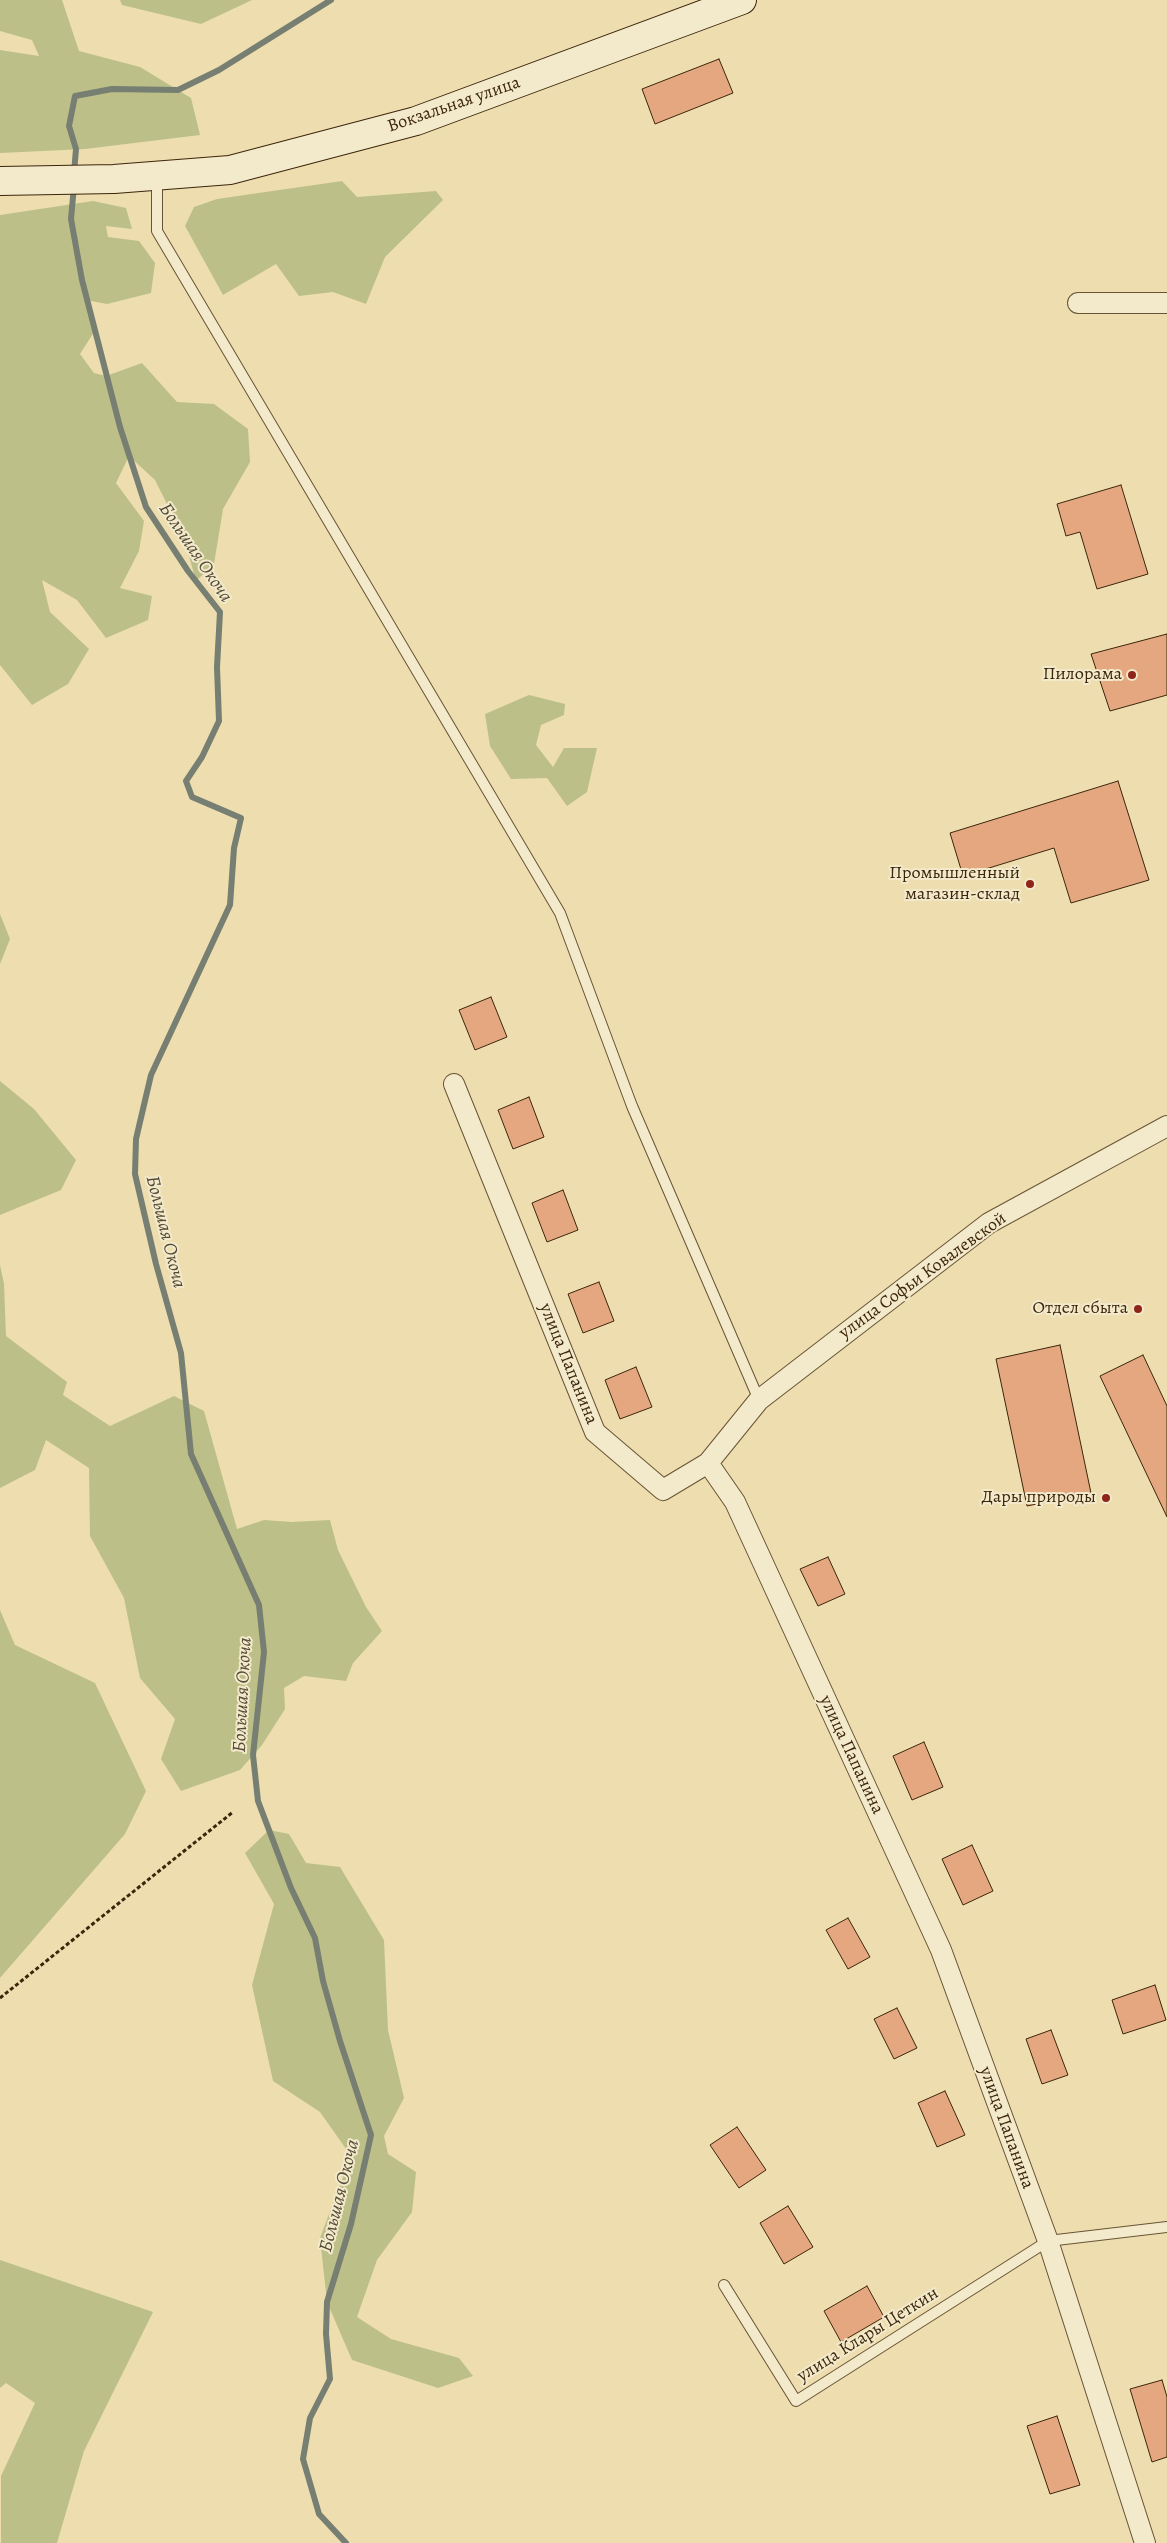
<!DOCTYPE html>
<html>
<head>
<meta charset="utf-8">
<style>
	body { margin:0 }
	canvas { display:block; background:#edddaf }
</style>
</head>
<body>
<canvas width="1167" height="2543"></canvas>
<script>
const g = document.querySelector('canvas').getContext('2d');
g.lineJoin = 'round';
function fill(path, color) { g.fillStyle = color; g.fill(path, 'evenodd'); }
const poly = rows => new Path2D(rows.map(r => 'M' + r).join(''));
function strokePath(path, color, width, dash) { g.strokeStyle = color; g.lineWidth = width; g.lineCap = dash ? 'butt' : 'round'; g.setLineDash(dash || []); g.stroke(path); }
function label(font, color, halo, rows, align = 'center') {
  g.font = font + ' Alegreya,serif'; g.lineWidth = 4; g.setLineDash([]); g.textBaseline = 'middle'; g.strokeStyle = halo; g.fillStyle = color; for (const [text, x, y, turn = 0] of rows) {
    g.save(); g.translate(x, y); g.rotate((+turn || 0) * Math.PI / 180); g.textAlign = isNaN(turn) ? turn : align; if (halo) g.strokeText(text, 0, 0); g.fillText(text, 0, 0); g.restore();
  }
}
const green = poly([
	[0,0,62,0,79,51,140,67,191,98,200,135,85,149,0,153,0,50,39,56,32,40,0,31],
	[120,0,252,0,201,24,122,5],
	[342,181,357,197,436,191,443,200,385,257,366,304,333,292,299,296,276,264,223,295,185,226,194,207,217,199],
	[93,201,126,208,132,229,106,226,108,237,139,241,155,263,151,293,107,304,86,300,94,332,80,354,94,373,106,376,142,363,177,402,214,404,248,429,250,462,223,509,214,564,196,581,184,538,155,480,129,456,116,483,144,521,139,551,120,588,152,596,148,620,106,638,77,600,42,580,50,612,89,649,68,684,32,705,0,665,0,215],
	[529,695,565,704,564,715,541,725,536,745,553,767,564,748,597,748,587,792,567,806,547,778,511,779,490,746,485,714],
	[0,914,10,939,0,964],
	[0,1081,34,1109,76,1160,61,1190,0,1215],
	[0,1265,4,1284,6,1336,67,1382,63,1395,110,1426,174,1396,204,1411,237,1529,264,1520,292,1522,330,1520,338,1550,366,1607,382,1631,353,1663,346,1681,304,1676,284,1688,285,1709,262,1745,240,1770,181,1791,161,1759,175,1719,140,1678,124,1598,90,1536,89,1468,46,1440,35,1470,0,1488],
	[0,1610,15,1645,95,1683,146,1791,125,1834,0,1978],
	[269,1830,289,1834,306,1863,340,1867,384,1940,388,2030,404,2098,384,2136,388,2154,416,2172,412,2212,377,2260,357,2317,391,2339,459,2358,473,2376,438,2388,352,2360,327,2302,320,2238,351,2156,320,2112,273,2081,252,1985,274,1904,245,1853],
	[0,2260,153,2312,84,2451,57,2543,1,2543,1,2476,35,2403,6,2383,0,2388]
]);
const stream = poly([
	[74,173,76,149,69,126,75,96,112,89,178,90,219,70,331,0],
	[74,186,71,219,82,280,120,427,146,507,188,571,220,612,217,667,219,721,202,757,186,781,192,797,241,818,234,848,230,905,151,1075,136,1139,135,1174,156,1264,181,1353,191,1454,259,1605,264,1652,253,1755,258,1801,291,1888,315,1938,323,1981,340,2041,371,2135,351,2224,327,2302,326,2334,330,2379,310,2418,303,2459,319,2514,346,2543]
]);
const building = poly([
	[719,59,733,93,655,124,642,89,719,59],
	[1121,485,1148,574,1097,589,1080,532,1066,536,1057,504,1121,485],
	[1167,634,1167,695,1110,711,1091,654,1167,634],
	[1118,781,1149,880,1071,903,1054,848,963,876,950,833,1118,781],
	[491,997,507,1037,475,1050,459,1010,491,997],
	[529,1097,544,1137,513,1149,498,1110,529,1097],
	[563,1190,578,1230,547,1242,532,1203,563,1190],
	[599,1282,614,1321,583,1333,568,1294,599,1282],
	[1060,1345,1091,1493,1027,1506,996,1359,1060,1345],
	[1143,1355,1167,1406,1167,1517,1100,1376,1143,1355],
	[636,1367,652,1407,620,1419,605,1380,636,1367],
	[828,1557,845,1594,818,1606,800,1569,828,1557],
	[924,1742,943,1787,912,1800,893,1756,924,1742],
	[972,1845,993,1891,963,1905,942,1859,972,1845],
	[848,1918,870,1957,848,1969,826,1930,848,1918],
	[1155,1985,1166,2020,1123,2034,1112,2000,1155,1985],
	[897,2008,917,2048,894,2059,874,2019,897,2008],
	[1051,2030,1068,2075,1042,2084,1026,2039,1051,2030],
	[945,2091,965,2135,937,2147,918,2103,945,2091],
	[737,2127,766,2170,739,2188,710,2145,737,2127],
	[788,2206,813,2247,784,2264,760,2223,788,2206],
	[867,2286,884,2317,841,2342,824,2311,867,2286],
	[1162,2380,1167,2397,1167,2457,1152,2462,1130,2389,1162,2380],
	[1057,2416,1080,2485,1050,2494,1027,2426,1057,2416]
]);
const path = poly([
	[0,1998,233,1812]
]);
const service = poly([
	[157,177,157,231,560,913,632,1106,759,1400],
	[724,2285,796,2401,1048,2241,1167,2227]
]);
const minor = poly([
	[1078,303,1167,303],
	[454,1084,595,1432,663,1490,708,1463,735,1502,941,1950,1048,2241,1145,2543],
	[708,1463,759,1400,989,1223,1167,1126]
]);
const secondary = poly([
	[0,181,114,179,230,170,416,121,742,0]
]);
const markers = [
	[1132,675,5,"#8f2418"],
	[1030,884,5,"#8f2418"],
	[1138,1309,5,"#8f2418"],
	[1106,1498,5,"#8f2418"]
];
const streetNames = [
	["Вокзальная улица",454,105,-19],
	["улица Софьи Ковалевской",923,1276,-36],
	["улица Папанина",568,1364,68],
	["улица Папанина",851,1755,65],
	["улица Папанина",1006,2128,70],
	["улица Клары Цеткин",868,2335,-32]
];
const poiNames = [
	["Пилорама",1122,675],
	["Промышленный",1020,874],
	["магазин-склад",1020,895],
	["Отдел сбыта",1128,1309],
	["Дары природы",1096,1498]
];
const waterNames = [
	["Большая Окоча",195,553,56],
	["Большая Окоча",165,1232,76],
	["Большая Окоча",243,1695,-87],
	["Большая Окоча",340,2196,-76]
];
fill(green, '#bcc088');
strokePath(stream, '#767f71', 6);
fill(building, '#e5a780');
strokePath(building, '#3c260b', 1);
strokePath(service, '#685434', 12);
strokePath(minor, '#685434', 22);
strokePath(secondary, '#3c260b', 30);
strokePath(path, '#3c260b', 3, [4, 2.5]);
strokePath(service, '#f3e9cb', 10);
strokePath(minor, '#f3e9cb', 20);
strokePath(secondary, '#f3e9cb', 28);
for (const [x, y, r, color] of markers) { const dot = new Path2D(); dot.arc(x, y, r, 0, 2 * Math.PI); g.fillStyle = color; g.fill(dot); strokePath(dot, '#f3e9cb', 2); }
label('18px', '#3c260b', '#f3e9cb', streetNames);
label('18px', '#3c260b', '#f3e9cb', poiNames, 'right');
label('italic 19px', '#544b36', '#f3e9cb', waterNames);
</script>
</body>
</html>
